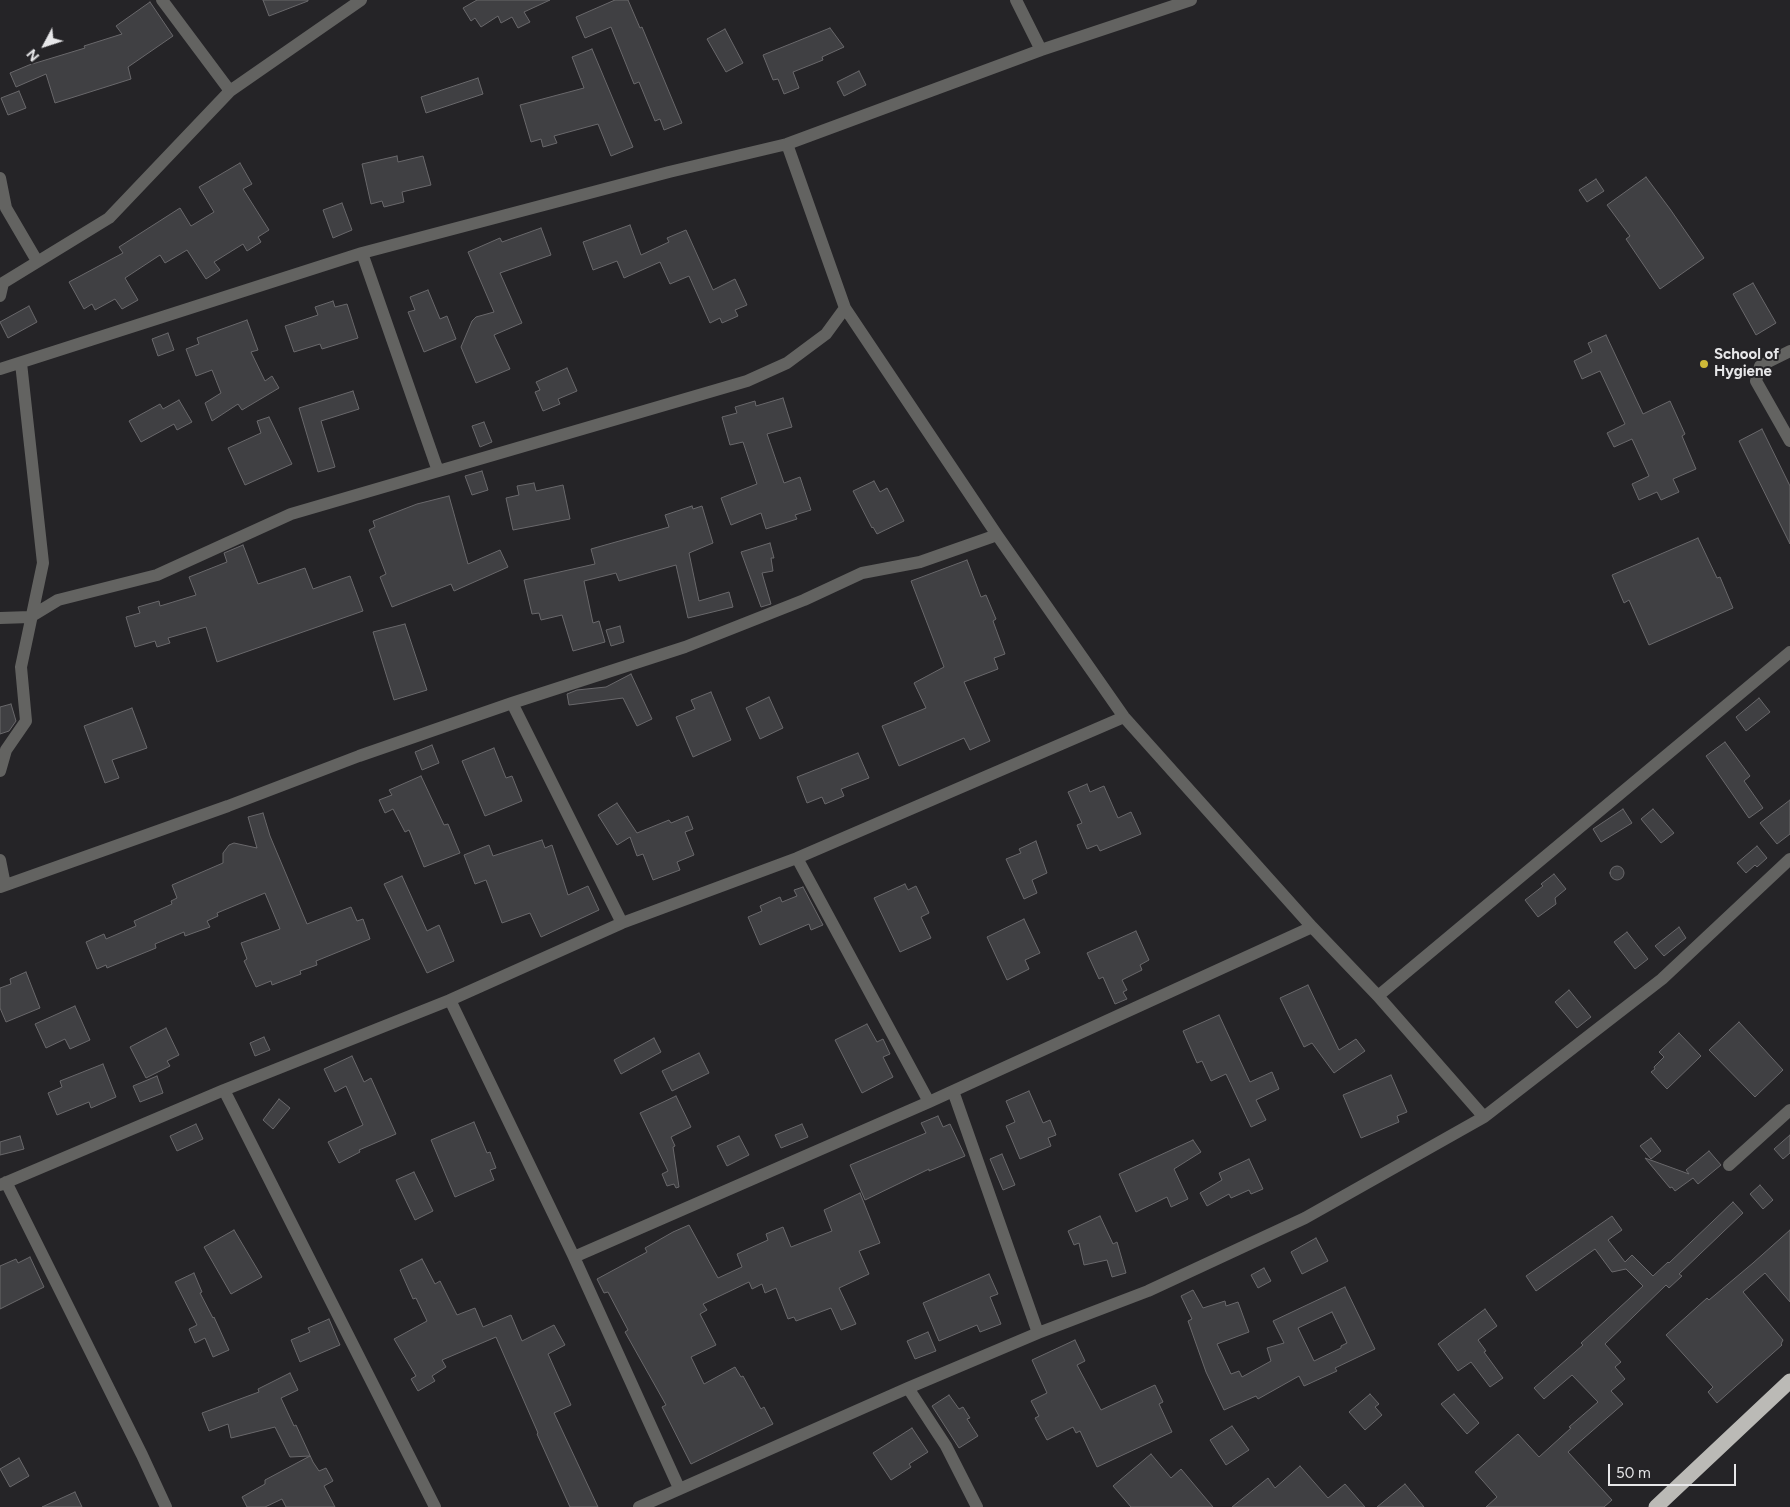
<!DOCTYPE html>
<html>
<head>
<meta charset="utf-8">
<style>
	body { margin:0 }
	#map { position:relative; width:1790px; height:1507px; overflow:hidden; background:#252427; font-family:Figtree,sans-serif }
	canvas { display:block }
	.north { position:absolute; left:20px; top:20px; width:50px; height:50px; -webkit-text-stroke:4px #252427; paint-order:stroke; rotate:230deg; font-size:14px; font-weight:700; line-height:20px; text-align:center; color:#e7e7e9 }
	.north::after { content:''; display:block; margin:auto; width:18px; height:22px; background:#e7e7e9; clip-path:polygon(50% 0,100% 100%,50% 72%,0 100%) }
	.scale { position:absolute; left:1608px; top:1464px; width:128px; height:22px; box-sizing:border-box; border:2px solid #e7e7e9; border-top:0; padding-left:6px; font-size:15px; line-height:18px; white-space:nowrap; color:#e7e7e9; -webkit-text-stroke:4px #252427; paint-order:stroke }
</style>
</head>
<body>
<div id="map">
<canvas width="1790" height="1507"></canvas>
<div class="north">N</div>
<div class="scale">50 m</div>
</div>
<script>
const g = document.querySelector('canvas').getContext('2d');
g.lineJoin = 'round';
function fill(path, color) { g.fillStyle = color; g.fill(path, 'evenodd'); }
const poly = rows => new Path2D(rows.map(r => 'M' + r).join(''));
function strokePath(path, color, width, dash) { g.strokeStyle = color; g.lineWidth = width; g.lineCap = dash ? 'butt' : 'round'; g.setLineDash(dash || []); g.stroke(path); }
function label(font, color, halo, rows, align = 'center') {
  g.font = font + ' Figtree,sans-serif'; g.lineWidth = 4; g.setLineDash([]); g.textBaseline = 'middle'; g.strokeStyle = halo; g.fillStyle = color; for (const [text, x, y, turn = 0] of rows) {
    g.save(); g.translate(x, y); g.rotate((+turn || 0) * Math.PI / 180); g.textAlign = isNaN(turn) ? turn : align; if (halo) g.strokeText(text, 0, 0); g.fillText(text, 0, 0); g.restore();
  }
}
const building = poly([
	[263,0,308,0,308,1,269,16,263,0],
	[477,0,550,0,524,12,530,22,518,28,512,17,501,23,498,16,481,27,475,18,471,21,463,8,477,0],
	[615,0,628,0,640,28,642,27,682,123,664,130,660,119,655,121,639,82,634,84,611,27,585,38,576,17,615,0],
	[150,2,173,36,128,67,131,79,55,103,46,74,16,87,10,73,29,65,85,48,84,46,122,34,116,26,150,2],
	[830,28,844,47,822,57,823,60,793,72,799,88,784,94,778,79,773,80,763,55,830,28],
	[725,29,743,63,726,72,707,39,725,29],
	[592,49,633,147,611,156,598,124,554,136,557,143,543,147,541,139,531,142,520,105,584,88,572,57,592,49],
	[859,71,866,85,844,96,837,82,859,71],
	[478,78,483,94,426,113,421,97,478,78],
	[19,91,26,108,8,115,1,98,19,91],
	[397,156,398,162,423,156,431,185,402,192,404,202,384,207,382,201,371,204,362,164,397,156],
	[240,163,252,184,243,189,269,230,258,237,261,242,247,251,243,244,214,262,220,270,206,279,187,250,165,263,160,255,125,278,138,300,122,309,115,299,95,310,92,304,84,309,69,282,123,253,119,247,180,208,191,226,214,212,199,187,240,163],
	[1646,177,1670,209,1704,258,1660,289,1626,239,1630,236,1607,205,1646,177],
	[1596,179,1604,191,1587,202,1579,190,1596,179],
	[342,203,352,230,333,238,323,210,342,203],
	[630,225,641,255,669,242,667,238,686,230,713,290,735,279,747,305,735,310,738,316,722,323,720,318,710,323,689,276,670,284,660,262,624,278,617,261,593,270,583,242,630,225],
	[541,228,551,255,500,273,522,323,494,335,510,369,476,383,461,347,472,321,476,317,494,312,468,252,500,238,502,242,541,228],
	[1753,283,1776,323,1756,335,1733,294,1753,283],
	[428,290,440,319,447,316,456,339,424,352,408,312,415,310,410,297,428,290],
	[333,301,335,307,347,304,358,338,322,349,320,344,294,352,285,326,318,315,315,307,333,301],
	[29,306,37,322,8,338,0,322,29,306],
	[247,320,258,350,251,352,265,381,272,376,279,388,242,410,238,404,212,421,205,403,221,393,212,370,196,376,186,349,199,344,197,338,247,320],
	[168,333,174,350,158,356,152,339,168,333],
	[1606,335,1643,414,1670,401,1685,434,1682,436,1696,469,1673,479,1679,492,1661,500,1657,492,1639,500,1632,484,1649,476,1632,439,1614,447,1607,433,1625,424,1600,371,1582,379,1574,361,1592,352,1588,343,1606,335],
	[567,368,577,391,558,399,560,404,543,411,535,392,540,390,536,382,567,368],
	[353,391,359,409,321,421,335,467,318,472,299,408,353,391],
	[783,398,792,427,767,434,784,483,800,477,811,510,795,515,797,519,766,529,761,513,731,525,721,498,757,484,743,442,730,445,722,417,737,413,735,407,755,401,756,406,783,398],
	[179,400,192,422,177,430,174,424,141,442,129,421,160,404,163,409,179,400],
	[269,417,292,464,245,485,228,448,261,433,257,421,269,417],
	[484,422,492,442,480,447,472,426,484,422],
	[1762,429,1790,486,1790,544,1739,441,1762,429],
	[482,471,488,490,472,495,465,476,482,471],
	[874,481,880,492,887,488,904,521,877,534,873,527,872,528,853,491,874,481],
	[534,483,536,491,563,485,570,519,513,530,506,498,519,495,517,486,534,483],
	[449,496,468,564,500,550,508,567,454,591,451,584,392,607,380,577,386,574,369,530,375,527,373,521,417,504,449,496],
	[692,506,693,509,702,506,713,543,689,553,699,601,729,592,733,607,688,618,676,565,619,581,616,573,584,581,593,623,599,621,605,642,573,651,562,615,541,620,539,613,532,614,524,580,595,564,591,549,669,527,665,515,692,506],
	[1698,538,1717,578,1720,577,1733,608,1649,645,1629,600,1624,603,1612,575,1698,538],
	[770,543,774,558,771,558,773,571,762,573,771,604,761,607,741,552,770,543],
	[243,545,258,584,305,568,313,589,350,576,363,611,217,662,206,627,168,638,170,643,157,647,155,641,135,647,126,617,140,613,138,607,159,601,160,606,196,595,189,577,227,562,224,553,243,545],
	[967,560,981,597,986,595,996,619,993,621,1005,654,994,658,998,669,964,682,990,741,970,750,964,738,899,766,882,726,926,708,914,683,944,667,911,581,967,560],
	[405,624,427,690,394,700,373,632,405,624],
	[620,626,624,642,611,646,606,630,620,626],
	[631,674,652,719,637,726,623,698,569,705,567,694,577,690,606,687,631,674],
	[711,692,731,740,693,757,676,717,695,709,691,700,711,692],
	[769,697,783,728,760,739,746,708,769,697],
	[1759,698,1770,712,1746,731,1736,717,1759,698],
	[11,704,16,721,9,731,0,734,0,707,11,704],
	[132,708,147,748,112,760,119,778,105,783,84,726,132,708],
	[1725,742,1750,776,1744,781,1763,808,1749,818,1706,756,1725,742],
	[432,745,439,763,422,770,415,752,432,745],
	[494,748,506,778,512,776,522,801,485,816,462,761,494,748],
	[858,753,869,778,841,789,844,796,825,804,822,797,807,803,797,777,858,753],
	[421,776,444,825,448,824,460,853,424,867,409,830,405,832,393,809,385,813,379,800,392,795,389,790,421,776],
	[1087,784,1090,792,1104,786,1118,818,1131,812,1141,834,1100,851,1097,845,1087,849,1077,825,1082,823,1068,792,1087,784],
	[1790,800,1790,834,1777,844,1760,823,1790,800],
	[617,803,637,833,669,820,671,823,688,816,693,829,685,832,694,855,677,862,680,870,653,880,643,854,637,856,630,837,617,845,598,815,617,803],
	[1623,809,1632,823,1601,842,1593,829,1623,809],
	[1653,809,1674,833,1661,843,1641,819,1653,809],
	[263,813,270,836,307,924,351,907,357,921,363,919,370,939,316,961,317,965,300,971,301,974,272,985,271,981,256,987,244,961,247,959,241,943,280,929,265,893,217,913,218,916,207,921,210,927,185,936,184,932,155,944,156,948,107,968,106,965,97,969,86,942,104,934,106,939,136,926,134,921,172,904,171,901,177,898,172,885,223,863,223,853,229,845,234,843,257,848,248,817,263,813],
	[542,840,545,848,552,845,568,895,588,886,599,910,541,937,530,913,502,923,486,880,475,884,464,855,489,845,493,856,542,840],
	[1036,841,1047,873,1032,880,1037,893,1024,899,1006,859,1021,853,1019,849,1036,841],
	[1757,846,1767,858,1757,867,1755,865,1746,873,1737,863,1757,846],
	'1610 873a7 7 0 1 1 14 0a7 7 0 1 1-14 0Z',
	[1554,874,1566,889,1555,898,1556,904,1538,917,1525,900,1543,886,1541,884,1554,874],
	[402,876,427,931,439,925,454,961,427,973,384,884,402,876],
	[905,884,908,890,916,886,929,913,921,917,931,938,900,952,874,898,905,884],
	[803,887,823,925,811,930,809,924,760,945,748,917,762,911,760,906,780,897,782,902,797,896,794,890,803,887],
	[1024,919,1040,953,1025,960,1029,969,1007,980,987,937,1024,919],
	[1679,927,1686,938,1664,956,1655,946,1679,927],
	[1136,931,1149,960,1140,965,1142,970,1122,980,1127,990,1123,992,1127,999,1115,1004,1103,977,1099,979,1087,953,1136,931],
	[1627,932,1648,959,1635,969,1614,942,1627,932],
	[26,972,40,1008,6,1022,0,1008,0,988,11,984,10,979,26,972],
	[1308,985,1339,1050,1356,1039,1365,1051,1334,1073,1312,1043,1304,1047,1280,998,1308,985],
	[1569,990,1591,1017,1577,1028,1555,1002,1569,990],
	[75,1006,90,1040,70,1049,65,1039,46,1048,35,1024,75,1006],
	[1219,1015,1250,1082,1272,1072,1279,1089,1256,1100,1266,1120,1251,1127,1226,1074,1211,1081,1202,1061,1197,1063,1183,1031,1219,1015],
	[1739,1022,1783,1070,1755,1097,1709,1050,1739,1022],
	[867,1024,877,1042,883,1039,890,1054,883,1057,893,1077,862,1093,835,1040,867,1024],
	[166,1028,179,1055,167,1061,170,1066,146,1078,130,1047,166,1028],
	[1679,1033,1701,1056,1667,1089,1651,1072,1655,1069,1654,1067,1664,1057,1659,1052,1679,1033],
	[264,1037,270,1050,255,1056,250,1043,264,1037],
	[654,1038,661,1052,621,1074,614,1060,654,1038],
	[699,1053,709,1073,672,1091,662,1071,699,1053],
	[352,1056,364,1082,371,1078,396,1134,359,1150,360,1152,339,1163,328,1142,363,1125,346,1086,335,1092,324,1069,352,1056],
	[103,1064,116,1097,91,1108,89,1102,57,1115,48,1093,62,1087,60,1081,103,1064],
	[1391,1075,1407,1112,1397,1116,1399,1122,1361,1138,1343,1095,1391,1075],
	[157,1076,163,1093,140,1102,133,1086,157,1076],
	[1029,1091,1043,1123,1050,1120,1056,1135,1048,1138,1051,1146,1020,1159,1006,1126,1015,1122,1006,1101,1029,1091],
	[676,1096,691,1127,671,1137,675,1146,673,1147,679,1187,676,1188,674,1184,667,1186,662,1174,668,1171,640,1113,676,1096],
	[279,1099,290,1108,273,1129,263,1120,279,1099],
	[938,1116,943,1127,950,1124,965,1156,929,1171,929,1169,865,1200,850,1165,926,1133,921,1123,938,1116],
	[474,1122,487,1153,490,1152,496,1168,490,1170,494,1180,455,1197,431,1140,474,1122],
	[196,1124,203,1139,177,1151,170,1136,196,1124],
	[802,1124,808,1137,781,1148,775,1135,802,1124],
	[1790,1135,1790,1153,1783,1159,1774,1149,1790,1135],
	[20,1136,24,1149,0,1155,0,1142,20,1136],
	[739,1136,749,1155,727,1166,717,1146,739,1136],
	[1651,1138,1661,1151,1651,1159,1640,1146,1651,1138],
	[1193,1140,1201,1152,1174,1169,1188,1199,1171,1207,1167,1197,1136,1212,1119,1174,1193,1140],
	[1709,1151,1721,1165,1698,1184,1693,1178,1675,1191,1672,1187,1670,1188,1645,1158,1689,1174,1686,1170,1709,1151],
	[1002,1154,1015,1185,1003,1190,990,1159,1002,1154],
	[1249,1159,1263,1189,1251,1194,1249,1190,1231,1198,1229,1194,1207,1206,1200,1193,1222,1180,1219,1173,1249,1159],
	[414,1172,433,1211,415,1220,396,1180,414,1172],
	[1760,1185,1773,1200,1763,1209,1750,1194,1760,1185],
	[860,1193,880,1243,859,1251,869,1274,839,1288,856,1324,841,1330,831,1308,796,1321,794,1317,788,1319,776,1288,765,1293,762,1284,752,1289,749,1282,703,1304,707,1310,700,1314,716,1345,691,1357,704,1384,735,1367,741,1377,743,1376,761,1409,764,1407,773,1424,691,1464,662,1407,666,1405,625,1332,628,1330,608,1292,604,1293,597,1279,647,1252,645,1248,673,1232,689,1225,718,1278,742,1267,737,1254,768,1240,766,1234,783,1227,791,1247,832,1231,824,1210,860,1193],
	[1733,1202,1743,1213,1679,1274,1682,1276,1669,1288,1666,1285,1605,1344,1621,1362,1615,1367,1625,1379,1611,1391,1623,1404,1568,1452,1612,1500,1604,1507,1486,1507,1497,1497,1475,1472,1518,1434,1539,1457,1571,1428,1569,1427,1598,1402,1572,1375,1544,1399,1534,1388,1583,1345,1581,1343,1643,1286,1626,1269,1612,1272,1595,1249,1536,1291,1526,1276,1612,1216,1622,1230,1608,1240,1625,1262,1632,1255,1653,1276,1668,1262,1669,1263,1733,1202],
	[1100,1216,1113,1244,1117,1242,1126,1273,1112,1277,1107,1260,1084,1265,1079,1243,1074,1245,1068,1231,1100,1216],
	[234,1230,262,1277,231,1294,204,1247,234,1230],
	[1790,1230,1790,1302,1765,1273,1743,1292,1783,1340,1781,1344,1782,1345,1717,1403,1708,1392,1713,1387,1666,1335,1707,1298,1709,1300,1753,1263,1790,1230],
	[1316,1238,1328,1261,1302,1274,1291,1252,1316,1238],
	[30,1257,44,1287,0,1309,0,1266,16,1259,18,1263,30,1257],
	[422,1259,435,1284,440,1281,457,1315,475,1308,483,1327,511,1315,522,1341,554,1325,565,1345,548,1354,571,1405,554,1413,598,1507,570,1507,537,1434,538,1433,496,1337,442,1360,446,1367,432,1376,435,1381,418,1391,411,1379,416,1376,394,1339,427,1321,416,1298,413,1299,400,1270,422,1259],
	[1264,1268,1271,1281,1258,1288,1251,1275,1264,1268],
	[194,1273,202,1292,200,1293,213,1318,214,1317,229,1350,213,1357,205,1338,195,1343,189,1329,197,1325,175,1282,194,1273],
	[989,1274,998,1294,990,1297,1001,1324,980,1332,977,1325,939,1341,923,1303,989,1274],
	[1345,1287,1375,1349,1335,1368,1337,1371,1304,1386,1299,1376,1258,1399,1256,1396,1224,1410,1206,1372,1188,1321,1192,1319,1181,1296,1193,1290,1203,1308,1225,1301,1226,1306,1238,1302,1249,1332,1217,1344,1231,1374,1239,1371,1242,1377,1271,1361,1267,1348,1284,1343,1273,1321,1345,1287],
	[1332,1312,1347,1343,1341,1346,1341,1348,1314,1361,1298,1328,1332,1312],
	[1485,1309,1497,1326,1478,1340,1486,1351,1484,1352,1503,1378,1490,1387,1471,1362,1458,1371,1438,1344,1485,1309],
	[329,1319,340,1345,300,1362,291,1340,310,1332,308,1328,329,1319],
	[928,1332,936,1351,915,1359,907,1341,928,1332],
	[1075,1340,1085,1361,1077,1365,1101,1410,1155,1385,1163,1402,1159,1404,1172,1432,1097,1467,1080,1431,1076,1433,1073,1427,1047,1440,1035,1418,1039,1416,1031,1401,1047,1393,1032,1360,1075,1340],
	[290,1373,298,1390,281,1398,294,1426,296,1425,313,1462,319,1471,326,1468,333,1481,324,1486,335,1507,286,1507,282,1499,265,1507,247,1507,242,1497,265,1484,265,1480,310,1456,290,1457,275,1427,231,1438,228,1424,209,1431,202,1413,259,1392,258,1389,290,1373],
	[1370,1394,1379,1404,1375,1407,1382,1415,1365,1430,1349,1412,1370,1394],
	[1454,1394,1479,1423,1467,1434,1441,1404,1454,1394],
	[949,1395,959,1409,963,1407,970,1418,967,1419,978,1436,959,1448,932,1406,949,1395],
	[1232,1426,1249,1450,1226,1465,1210,1440,1232,1426],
	[912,1428,928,1452,909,1464,911,1467,891,1480,873,1453,912,1428],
	[1151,1454,1171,1478,1181,1469,1213,1507,1131,1507,1113,1486,1151,1454],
	[19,1458,29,1476,10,1487,0,1469,19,1458],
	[1300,1466,1328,1498,1345,1484,1365,1507,1232,1507,1268,1478,1275,1488,1300,1466],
	[1405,1484,1424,1507,1377,1507,1405,1484],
	[75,1492,82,1507,42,1507,75,1492]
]);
const street = poly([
	[162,0,230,91],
	[1016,0,1041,50],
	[787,144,845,308,997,535,1124,717,1312,927,1378,996,1484,1117],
	[0,178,6,208,37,261],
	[362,253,438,471],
	[0,296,3,283,109,218,230,91,361,0],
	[1790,351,1760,366,1756,381,1790,441],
	[0,369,362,253,669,172,787,144,1041,50,1191,0],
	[0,618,30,617,58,600,157,575,291,514,747,381,787,363,826,334,845,308],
	[512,703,622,923],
	[0,771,6,750,26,721,21,667,43,563,21,363],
	[797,858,929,1102],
	[0,860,5,885],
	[0,887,228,806,359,756,512,703,685,647,804,600,862,573,920,562,997,535],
	[1378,996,1790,652],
	[450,1000,574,1257],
	[224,1090,435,1507],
	[953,1091,1038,1333],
	[1729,1165,1790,1110],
	[6,1182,142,1455,166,1507],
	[0,1185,224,1090,450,1000,622,923,797,858,1124,717],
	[908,1388,946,1446,977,1507],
	[679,1488,574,1257,929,1102,1312,927],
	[639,1507,908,1388,1038,1333,1148,1291,1305,1218,1484,1117,1662,979,1790,859]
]);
const highway = poly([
	[1656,1507,1790,1381]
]);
const markers = [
	[1704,364,5,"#ceb938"]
];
const poiNames = [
	["School of",1714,355],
	["Hygiene",1714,372]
];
fill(building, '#404043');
strokePath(building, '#69686b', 1);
strokePath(street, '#636361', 12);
strokePath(highway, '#bbbab6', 15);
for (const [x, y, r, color] of markers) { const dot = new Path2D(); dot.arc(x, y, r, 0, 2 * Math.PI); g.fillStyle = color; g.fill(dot); strokePath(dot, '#252427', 2); }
label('bold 15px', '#e7e7e9', '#252427', poiNames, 'left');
</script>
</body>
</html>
